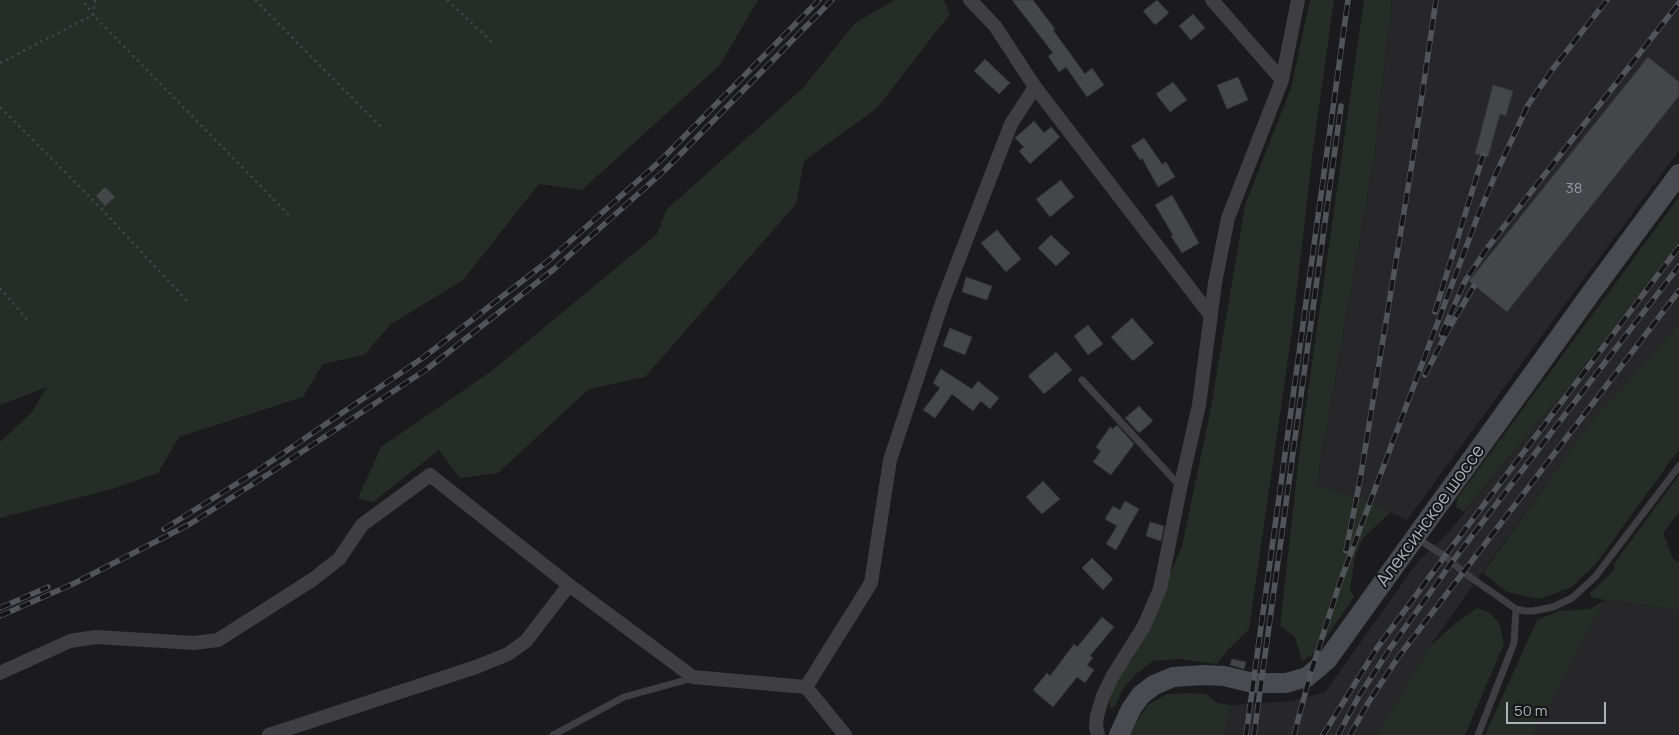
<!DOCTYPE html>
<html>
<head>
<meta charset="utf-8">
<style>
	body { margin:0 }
	#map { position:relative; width:1679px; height:735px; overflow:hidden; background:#1b1b1d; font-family:Manrope,sans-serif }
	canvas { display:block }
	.scale { position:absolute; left:1506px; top:702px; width:100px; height:22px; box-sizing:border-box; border:2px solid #aeb1bb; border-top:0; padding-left:6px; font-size:15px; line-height:18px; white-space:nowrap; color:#aeb1bb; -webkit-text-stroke:4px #161618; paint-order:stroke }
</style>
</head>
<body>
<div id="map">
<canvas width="1679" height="735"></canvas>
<div class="scale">50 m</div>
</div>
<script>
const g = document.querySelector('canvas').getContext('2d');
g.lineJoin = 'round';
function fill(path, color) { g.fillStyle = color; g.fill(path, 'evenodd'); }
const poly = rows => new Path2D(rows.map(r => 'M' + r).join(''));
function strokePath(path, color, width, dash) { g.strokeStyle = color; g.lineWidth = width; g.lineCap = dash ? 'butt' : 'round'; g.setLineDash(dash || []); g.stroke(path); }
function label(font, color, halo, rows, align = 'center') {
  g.font = font + ' Manrope,sans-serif'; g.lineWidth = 4; g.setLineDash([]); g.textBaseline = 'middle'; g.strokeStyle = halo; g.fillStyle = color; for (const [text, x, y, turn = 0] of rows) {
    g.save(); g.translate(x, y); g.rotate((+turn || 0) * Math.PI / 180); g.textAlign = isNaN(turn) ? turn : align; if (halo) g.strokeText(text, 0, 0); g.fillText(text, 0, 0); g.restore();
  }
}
const built = poly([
	[1392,0,1679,0,1679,151,1571,296,1407,520,1361,498,1316,486,1374,158],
	[1679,242,1679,324,1587,426,1429,647,1377,735,1224,735,1231,705,1292,701,1325,692,1419,560,1445,536,1575,378],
	[1605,600,1679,610,1679,735,1533,735]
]);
const green = poly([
	[0,0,758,0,720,65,582,190,539,184,463,280,390,325,364,355,323,364,303,397,179,437,158,473,112,489,0,518,0,442,32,412,47,387,0,405],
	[895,0,944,0,950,14,877,108,804,161,796,204,645,377,589,389,498,473,460,478,439,450,373,502,358,498,381,447,493,370,657,234,667,209,803,88,855,23],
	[1310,0,1334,0,1313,150,1292,331,1249,629,1228,650,1217,664,1179,659,1153,661,1135,675,1122,690,1116,705,1111,709,1109,700,1115,682,1134,656,1182,546,1210,413,1245,205,1291,88],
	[1364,0,1392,0,1374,158,1316,486,1361,498,1391,512,1363,538,1355,556,1350,590,1354,597,1317,651,1302,661,1295,637,1280,626,1300,447],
	[1679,197,1679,242,1575,378,1464,512,1456,507,1458,497],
	[1679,324,1679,449,1596,564,1570,588,1539,599,1507,592,1483,573,1587,426],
	[1679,475,1679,512,1663,533,1673,559,1679,562,1679,610,1605,600,1533,735,1485,735,1537,620,1559,611,1590,609,1605,600,1591,597,1590,593,1614,570,1614,564],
	[1477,608,1490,613,1499,623,1504,644,1465,735,1377,735,1429,647,1451,627],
	[1189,693,1206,694,1217,703,1231,705,1224,735,1129,735,1134,724,1148,705,1167,694]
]);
const building = poly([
	[1012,0,1033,0,1055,29,1053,30,1085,74,1092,68,1104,85,1087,97,1066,67,1059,72,1048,56,1053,53,1012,0],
	[1157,0,1169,13,1155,25,1143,11,1157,0],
	[1193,14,1205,28,1191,40,1179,26,1193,14],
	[1648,57,1679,82,1679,96,1507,312,1469,281,1648,57],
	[985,59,1010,83,999,94,974,71,985,59],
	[1238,77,1248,100,1227,109,1217,85,1238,77],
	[1173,82,1187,100,1170,112,1156,94,1173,82],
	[1493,85,1513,91,1506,116,1500,114,1488,157,1475,154,1493,85],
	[1034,121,1044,133,1051,127,1060,137,1030,164,1019,151,1024,147,1015,138,1034,121],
	[1144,138,1162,164,1166,162,1175,177,1158,187,1142,158,1140,160,1131,146,1144,138],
	[1061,180,1074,197,1050,217,1036,199,1061,180],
	[105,187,115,197,105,206,96,196,105,187],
	[1172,195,1199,243,1182,253,1171,236,1173,235,1155,205,1172,195],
	[997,230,1021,259,1006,272,981,243,997,230],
	[1051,235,1070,253,1056,266,1038,248,1051,235],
	[966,277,992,286,987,300,962,292,966,277],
	[1132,318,1154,343,1133,361,1111,337,1132,318],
	[1088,325,1103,344,1088,355,1074,336,1088,325],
	[950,328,972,337,965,355,943,346,950,328],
	[1056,352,1072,370,1044,394,1028,376,1056,352],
	[941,369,972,389,978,381,999,398,990,409,981,401,973,411,952,394,935,418,923,410,940,388,933,383,941,369],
	[1139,406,1153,421,1139,433,1125,418,1139,406],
	[1117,425,1134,444,1111,475,1093,462,1101,451,1096,447,1110,427,1113,429,1117,425],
	[1043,481,1060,499,1042,514,1026,497,1043,481],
	[1125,501,1139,509,1116,550,1106,544,1117,526,1105,519,1113,506,1120,510,1125,501],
	[1150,522,1164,526,1161,541,1146,536,1150,522],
	[1092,558,1113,579,1103,590,1082,568,1092,558],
	[1102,617,1114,627,1090,656,1093,658,1087,665,1094,670,1085,683,1077,677,1053,707,1033,690,1047,673,1050,676,1074,644,1077,647,1102,617],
	[1232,659,1246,662,1244,669,1230,665,1232,659]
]);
const path = poly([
	[95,0,93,15,289,215],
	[255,0,382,128],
	[447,0,492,42],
	[0,63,93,15,83,0],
	[0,107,93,200,189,303],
	[0,288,30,323]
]);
const service = poly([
	[1082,380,1180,486],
	[1416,538,1445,556,1463,572,1516,609,1525,611,1533,611,1553,607,1572,598,1595,577,1679,466],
	[553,735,624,697,693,678],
	[1478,735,1514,643,1516,609]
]);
const minor = poly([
	[970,0,995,26,1035,87,1211,316],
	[1212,0,1282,80],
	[0,673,70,641,96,637,194,643,218,640,312,580,339,559,362,525,430,475,569,585,693,677,806,687,845,735],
	[806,687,871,583,890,460,943,300,1011,124,1035,87],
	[269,735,476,667,508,654,526,641,569,585],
	[1098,735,1096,727,1097,716,1103,696,1112,677,1144,626,1160,589,1181,484,1199,405,1215,283,1228,218,1282,80,1298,0]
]);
const secondary = poly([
	[1119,735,1131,709,1141,695,1154,685,1173,677,1204,675,1224,676,1253,683,1286,683,1307,677,1327,660,1591,293,1679,174]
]);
const rail = poly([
	[1435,312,1483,156],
	[1441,335,1465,281,1488,247,1679,3],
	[1425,375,1448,330,1474,286],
	[164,529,257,471,424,357,548,261,659,162,819,0],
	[1346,551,1360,480,1413,157,1436,0],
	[0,608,48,587],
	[0,616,75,583,190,524,267,475,427,369,553,270,665,170,832,0],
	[1246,735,1348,0],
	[1254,735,1341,106],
	[1294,735,1310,675,1340,582,1477,218,1494,178,1528,105,1552,70,1607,0],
	[1323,735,1377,648,1445,556,1679,247],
	[1338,735,1359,696,1389,650,1452,562,1679,266],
	[1350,735,1368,703,1399,656,1679,291]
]);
const numberNames = [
	["38",1574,189]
];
const streetNames = [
	["Алексинское шоссе",1431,516,-54]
];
fill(built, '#27272a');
fill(green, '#252d26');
fill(building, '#45464a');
strokePath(building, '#353538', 1);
strokePath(path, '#424348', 2.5, [2.5, 4]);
strokePath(service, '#3e3e43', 7);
strokePath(minor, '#3e3e43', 14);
strokePath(secondary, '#4a4b51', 20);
strokePath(rail, '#53545a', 5.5);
strokePath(rail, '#161618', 4, [11]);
label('15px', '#94969f', null, numberNames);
label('18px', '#aeb1bb', '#161618', streetNames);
</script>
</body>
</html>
